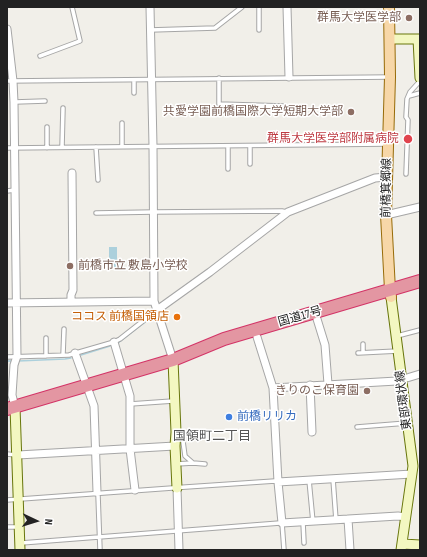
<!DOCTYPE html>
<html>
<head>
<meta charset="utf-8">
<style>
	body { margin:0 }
	#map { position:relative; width:427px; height:557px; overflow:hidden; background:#f1efe9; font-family:"Sofia Sans Condensed",sans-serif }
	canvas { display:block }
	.frame { position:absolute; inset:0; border:8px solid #222; pointer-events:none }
	.north { position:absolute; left:16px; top:501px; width:40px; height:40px; -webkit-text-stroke:3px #fff; paint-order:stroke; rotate:94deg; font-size:11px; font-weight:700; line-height:16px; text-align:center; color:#222 }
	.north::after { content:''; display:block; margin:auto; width:14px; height:18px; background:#222; clip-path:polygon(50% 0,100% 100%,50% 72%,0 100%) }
</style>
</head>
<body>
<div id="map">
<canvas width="427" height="557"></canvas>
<div class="frame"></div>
<div class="north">N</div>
</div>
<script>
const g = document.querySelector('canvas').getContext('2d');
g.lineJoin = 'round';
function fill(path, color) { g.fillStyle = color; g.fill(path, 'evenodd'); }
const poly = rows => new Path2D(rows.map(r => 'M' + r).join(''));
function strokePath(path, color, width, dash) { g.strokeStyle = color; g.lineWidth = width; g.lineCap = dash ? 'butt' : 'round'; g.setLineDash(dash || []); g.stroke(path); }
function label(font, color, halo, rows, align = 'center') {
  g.font = font + ' "Sofia Sans Condensed","Noto Sans JP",sans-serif'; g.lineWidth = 3; g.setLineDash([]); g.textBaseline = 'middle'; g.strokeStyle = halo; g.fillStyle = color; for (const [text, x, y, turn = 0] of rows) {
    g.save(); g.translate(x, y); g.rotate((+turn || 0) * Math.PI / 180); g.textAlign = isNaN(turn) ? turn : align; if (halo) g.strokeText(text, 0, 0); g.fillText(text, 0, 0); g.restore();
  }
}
const water = poly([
	[109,247,117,247,117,267,109,267]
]);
const stream = poly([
	[118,343,153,316],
	[81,355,110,346],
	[7,361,14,361],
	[18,361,65,359,71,358]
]);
const lane = poly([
	[259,7,259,30],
	[150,30,215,28,242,7],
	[40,56,80,41,72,7],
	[219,78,219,104,283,106],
	[134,80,134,93],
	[7,81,390,77],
	[409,96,420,93],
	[15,102,45,101],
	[122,123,122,147],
	[47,127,47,148],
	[250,146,250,164],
	[62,147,63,108],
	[96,147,98,180],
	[7,148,388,144],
	[228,169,228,146],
	[406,174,408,120,406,117,407,99,410,92,420,81],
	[7,191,15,190],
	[96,213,154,212,282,211,287,212],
	[397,336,420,330],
	[363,344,363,352],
	[358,353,398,351],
	[63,355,64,329],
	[46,356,46,338],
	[7,357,69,355,114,342,120,339,157,310],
	[130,404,173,401],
	[357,427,407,423],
	[177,432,182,434,185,456,193,463],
	[7,454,16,455],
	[176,464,193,463,205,464],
	[333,479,336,520],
	[309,480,313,522],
	[97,492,98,495,100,550],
	[7,500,186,487,275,481,278,482],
	[303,522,304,543],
	[7,527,18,527],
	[21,543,280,523,282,523,284,550]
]);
const street = poly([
	[150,7,153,146,154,301,173,360],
	[287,7,289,77],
	[7,29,13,81,14,102,17,356,14,365,12,395,15,407],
	[386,215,420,207],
	[71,302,71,295,73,290,72,173],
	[7,303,154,301],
	[157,310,210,272,288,212,375,178,387,177],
	[317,319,325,345,328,384],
	[257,337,273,388,278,482,282,523,398,516,406,517],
	[114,342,130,396,130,449,135,490],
	[75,353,94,406,97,492],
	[310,385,312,432],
	[273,388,397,381,420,374],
	[18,455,175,446],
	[278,482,412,474],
	[177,488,179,550],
	[348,519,350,550]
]);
const secondary = poly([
	[390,39,420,39],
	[418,39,420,78],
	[391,297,413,466,401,550],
	[173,360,176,432,175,446,177,488],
	[15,407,20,550],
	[403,544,420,545]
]);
const primary = poly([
	[389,7,390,77,386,215,390,290,391,297]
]);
const highway = poly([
	[7,409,173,360,224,339,420,281]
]);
const markers = [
	[409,18,4,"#8d6e63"],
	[351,112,4,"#8d6e63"],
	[408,139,5,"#e0444e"],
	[70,266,4,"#8d6e63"],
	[177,317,4,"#e8710a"],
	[367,391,4,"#8d6e63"],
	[229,417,4,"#3f7fe0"]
];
const educationNames = [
	["群馬大学医学部",401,18],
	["共愛学園前橋国際大学短期大学部",343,112],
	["前橋市立 敷島小学校",78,266,"left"],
	["きりのこ保育園",359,391]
];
const healthNames = [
	["群馬大学医学部附属病院",399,139]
];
const streetNames = [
	["前橋箕郷線",387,188,-89],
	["国道17号",300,317,-16],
	["東部環状線",404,400,-97]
];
const foodNames = [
	["ココス 前橋国領店",169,317]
];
const shopNames = [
	["前橋リリカ",237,417]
];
const neighbourhoodNames = [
	["国領町二丁目",212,437]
];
fill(water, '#acd0dc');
strokePath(stream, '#acd0dc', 1.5);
strokePath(lane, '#a6a6a6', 5.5);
strokePath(street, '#a6a6a6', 9);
strokePath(secondary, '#68760b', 11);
strokePath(primary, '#976b08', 12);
strokePath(highway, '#d33366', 14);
strokePath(lane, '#fff', 3.5);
strokePath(street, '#fff', 7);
strokePath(secondary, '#f3f7c1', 9);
strokePath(primary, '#f7d7a8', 10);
strokePath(highway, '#e396a2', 12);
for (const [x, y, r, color] of markers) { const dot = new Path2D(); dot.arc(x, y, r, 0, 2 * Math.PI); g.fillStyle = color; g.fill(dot); strokePath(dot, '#fff', 1.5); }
label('12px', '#785e54', '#fff', educationNames, 'right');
label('12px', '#be3a42', '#fff', healthNames, 'right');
label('12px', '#222', '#fff', streetNames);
label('12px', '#c56008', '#fff', foodNames, 'right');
label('12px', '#366cbe', '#fff', shopNames, 'left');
label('13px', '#555', '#fff', neighbourhoodNames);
</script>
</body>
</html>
